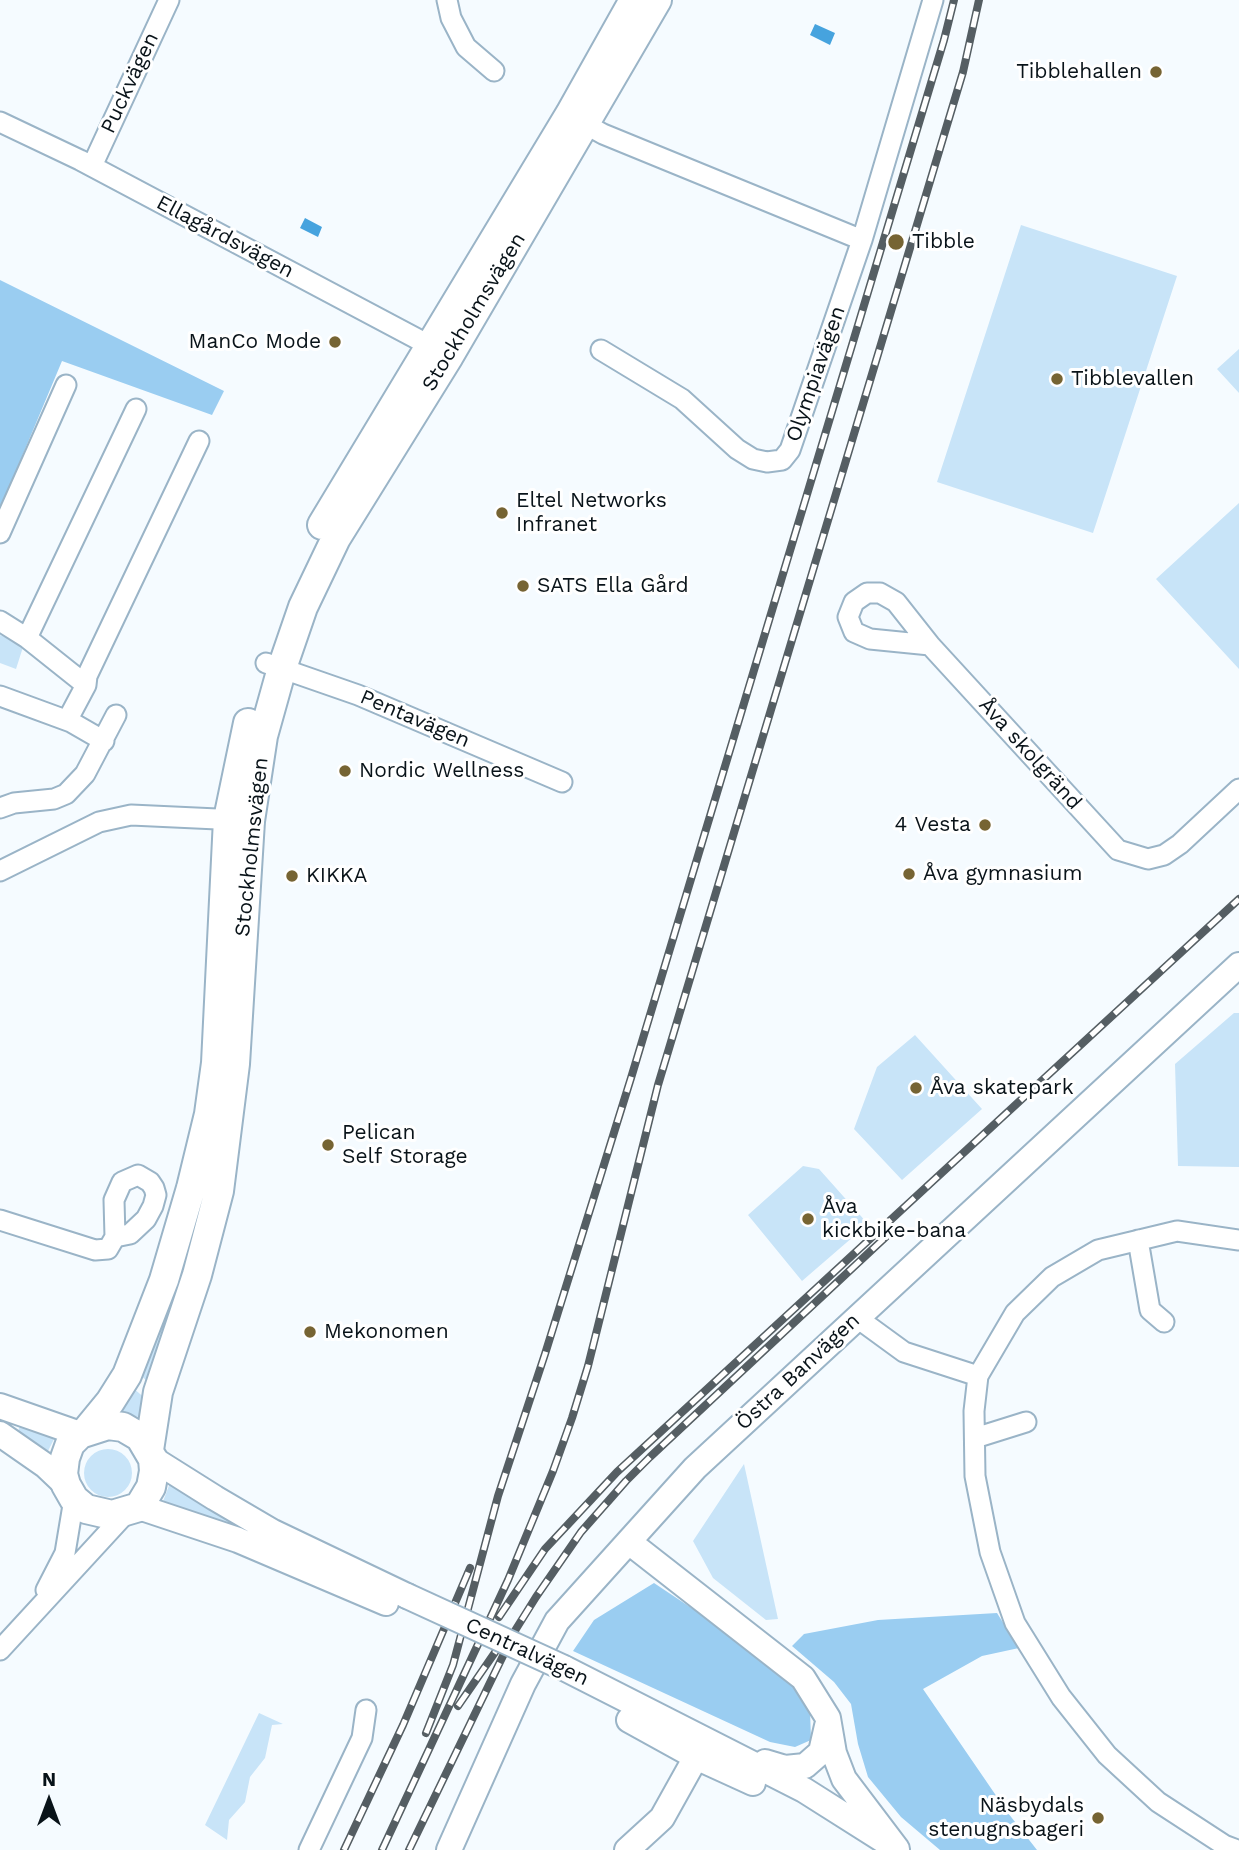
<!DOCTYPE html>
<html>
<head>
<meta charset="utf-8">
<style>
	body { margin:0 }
	#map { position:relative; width:1239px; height:1850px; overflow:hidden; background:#f5fbff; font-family:"Work Sans",sans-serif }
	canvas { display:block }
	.north { position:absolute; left:14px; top:1766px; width:70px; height:70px; -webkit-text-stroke:5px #fff; paint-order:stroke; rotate:0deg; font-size:19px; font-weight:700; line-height:28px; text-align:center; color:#091319 }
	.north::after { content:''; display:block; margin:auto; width:24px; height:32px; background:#091319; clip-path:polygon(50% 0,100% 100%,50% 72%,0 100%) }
</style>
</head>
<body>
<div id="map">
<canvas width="1239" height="1850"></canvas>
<div class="north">N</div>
</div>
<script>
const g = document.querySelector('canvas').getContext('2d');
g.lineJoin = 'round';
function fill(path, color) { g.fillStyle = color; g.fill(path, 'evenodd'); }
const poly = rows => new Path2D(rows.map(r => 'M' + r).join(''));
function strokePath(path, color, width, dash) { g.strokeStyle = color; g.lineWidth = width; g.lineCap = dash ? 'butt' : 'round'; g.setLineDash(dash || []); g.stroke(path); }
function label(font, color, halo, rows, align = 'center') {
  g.font = font + ' "Work Sans",sans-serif'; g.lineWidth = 6; g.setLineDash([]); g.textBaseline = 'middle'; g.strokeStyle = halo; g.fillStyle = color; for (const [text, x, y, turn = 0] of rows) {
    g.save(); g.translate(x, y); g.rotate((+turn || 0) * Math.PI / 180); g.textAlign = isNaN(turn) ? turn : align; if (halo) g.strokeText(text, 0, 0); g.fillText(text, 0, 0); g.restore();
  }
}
const green = poly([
	[1021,225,1177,276,1093,533,937,482],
	[1239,349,1239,393,1217,369],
	[1239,503,1239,669,1156,579],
	[0,635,24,644,16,669,0,663],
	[1234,1013,1239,1013,1239,1167,1178,1166,1175,1064],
	[915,1035,982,1109,902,1180,854,1129,877,1067],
	[803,1166,819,1169,868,1224,802,1281,748,1215],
	[203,1200,206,1200,151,1384,141,1376],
	[133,1388,146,1399,141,1418,120,1411],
	[20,1426,55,1437,48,1451,18,1431],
	'84 1473a24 24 0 1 1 48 0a24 24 0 1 1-48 0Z',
	[744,1464,778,1619,766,1620,713,1578,693,1541],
	[170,1483,237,1527,162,1504],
	[259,1713,283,1724,272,1725,265,1758,250,1777,245,1802,229,1820,227,1840,205,1825]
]);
const forest = poly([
	[0,280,224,391,212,415,62,361,0,509],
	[654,1583,738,1639,794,1688,810,1710,811,1740,795,1747,770,1742,573,1651,594,1620],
	[997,1613,1019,1648,982,1656,923,1689,1008,1813,1037,1850,940,1850,901,1817,868,1777,858,1744,851,1704,834,1682,792,1646,804,1634,878,1620]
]);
const water = poly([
	[815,24,835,33,830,45,810,35],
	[305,218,322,227,318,237,300,228]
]);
const minor = poly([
	[447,0,451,18,466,47,494,71],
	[576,119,603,134,862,240],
	[0,122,80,160,440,351],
	[92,166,169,0],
	[601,350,682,399,737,449,753,459,767,462,782,460,790,450,862,240,933,0],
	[0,533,66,385],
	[0,621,27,638,86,685,87,676,199,441],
	[27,638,136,409],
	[930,645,870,639,854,632,848,617,854,602,867,593,880,593,896,602,930,645,1118,850,1148,859,1164,855,1180,844,1239,789],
	[266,663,358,695,562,782],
	[0,696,71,722,69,717,86,685],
	[71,722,104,741],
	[0,808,14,803,54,799,66,794,85,774,116,715],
	[0,871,99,822,131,815,239,820],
	[0,1220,95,1250,108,1249,115,1237,114,1200,122,1182,138,1175,150,1182,154,1188,156,1195,153,1206,146,1219,130,1234,115,1237],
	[1138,1240,1150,1310,1164,1322],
	[856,1317,904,1352,978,1376,974,1411,975,1476,990,1552,1015,1623,1061,1697,1107,1755,1158,1802,1224,1845,1237,1850],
	[978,1376,1015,1313,1052,1277,1098,1250,1177,1231,1239,1240],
	[975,1438,1026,1422],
	[46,1590,65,1553,74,1499],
	[0,1650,127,1512],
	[309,1850,362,1738,366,1710]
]);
const tertiary = poly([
	[0,1406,80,1434],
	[0,1434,46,1466,66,1485],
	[153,1459,215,1498,273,1532,407,1596],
	[139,1507,238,1540,386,1603],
	[629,1542,803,1678,828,1718,834,1753,844,1779,897,1849],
	[564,1668,804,1790,883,1840],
	[629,1720,696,1757,753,1783],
	[765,1762,785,1768,805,1766,821,1752,827,1726],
	[449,1850,523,1684,557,1621,695,1468,1239,965],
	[627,1850,662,1818,696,1757]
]);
const secondary = poly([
	[322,525,570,114,634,0],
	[108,1425,123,1427,140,1437,153,1459,154,1471,151,1487,139,1507,112,1515,86,1509,74,1499,66,1485,63,1474,65,1458,70,1444,80,1434,108,1425],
	[87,1430,110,1402,127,1375,164,1280,191,1188,209,1114,216,1063,228,819,248,723],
	[149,1450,158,1392,197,1275,219,1191,235,1064,250,821,263,736,282,668,303,607,336,538,449,356,657,0]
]);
const rail = poly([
	[499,1617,545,1549,617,1472,1239,899],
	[458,1706,498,1648],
	[426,1733,453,1665,498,1496,545,1354,631,1078,944,40,954,0],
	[344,1850,403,1725,470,1568],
	[382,1850,508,1580,553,1471,572,1418,588,1366,658,1085,947,125,963,72,979,0],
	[409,1850,516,1629,536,1597,581,1532,626,1481,650,1457,891,1232]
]);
const tertiaryBridge = poly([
	[407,1596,564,1668]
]);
const markers = [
	[1156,72,7,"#766433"],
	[896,242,9,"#766433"],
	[335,342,7,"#766433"],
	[1057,379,7,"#766433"],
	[502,513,7,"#766433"],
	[523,586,7,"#766433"],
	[345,771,7,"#766433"],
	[985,825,7,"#766433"],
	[909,874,7,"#766433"],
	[292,876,7,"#766433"],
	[916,1088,7,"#766433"],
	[328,1145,7,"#766433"],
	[808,1219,7,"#766433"],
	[310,1332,7,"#766433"],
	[1098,1818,7,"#766433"]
];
const poiNames = [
	["Tibblehallen",1142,72,"right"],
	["Tibble",912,242],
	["ManCo Mode",321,342,"right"],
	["Tibblevallen",1071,379],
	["Eltel Networks",516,501],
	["Infranet",516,525],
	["SATS Ella Gård",537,586],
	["Nordic Wellness",359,771],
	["4 Vesta",971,825,"right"],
	["Åva gymnasium",923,874],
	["KIKKA",306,876],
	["Åva skatepark",930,1088],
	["Pelican",342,1133],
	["Self Storage",342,1157],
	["Åva",822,1207],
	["kickbike-bana",822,1231],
	["Mekonomen",324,1332],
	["Näsbydals",1084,1806,"right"],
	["stenugnsbageri",1084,1830,"right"]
];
const streetNames = [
	["Puckvägen",130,83,-65],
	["Ellagårdsvägen",225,237,28],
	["Stockholmsvägen",474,312,-59],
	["Olympiavägen",816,374,-71],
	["Pentavägen",415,719,23],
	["Åva skolgränd",1030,754,48],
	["Stockholmsvägen",252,847,-84],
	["Östra Banvägen",798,1372,-43],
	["Centralvägen",527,1652,25]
];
fill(green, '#c8e4f8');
fill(forest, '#9acdf1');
fill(water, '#46a3de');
strokePath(minor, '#9ab4c7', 23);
strokePath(tertiary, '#9ab4c7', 28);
strokePath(secondary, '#9ab4c7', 32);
strokePath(minor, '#fff', 19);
strokePath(tertiary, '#fff', 24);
strokePath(secondary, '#fff', 28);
strokePath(rail, '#555e63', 8);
strokePath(rail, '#fff', 5, [16]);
strokePath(tertiaryBridge, '#9ab4c7', 28, []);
strokePath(tertiaryBridge, '#fff', 24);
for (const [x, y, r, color] of markers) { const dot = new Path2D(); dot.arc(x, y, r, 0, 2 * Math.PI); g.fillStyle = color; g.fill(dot); strokePath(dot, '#fff', 2.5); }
label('21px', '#091319', '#fff', poiNames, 'left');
label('21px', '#091319', '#fff', streetNames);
</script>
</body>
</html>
